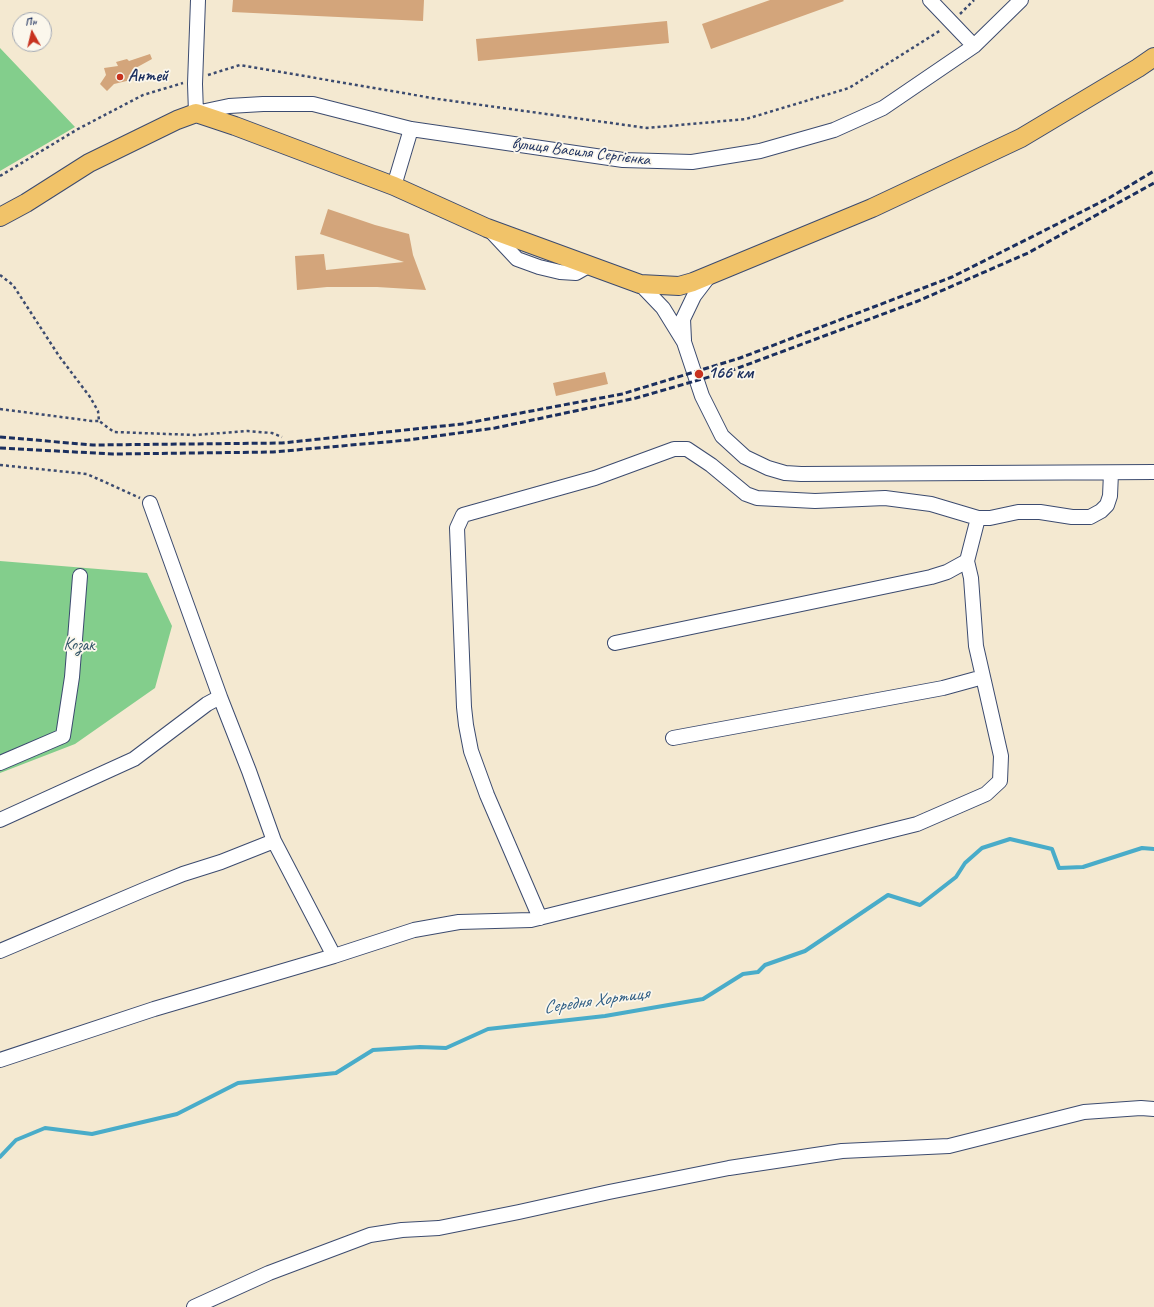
<!DOCTYPE html>
<html>
<head>
<meta charset="utf-8">
<style>
	body { margin:0 }
	#map { position:relative; width:1154px; height:1307px; overflow:hidden; background:#f4e9d1; font-family:Caveat,sans-serif }
	canvas { display:block }
	.north { position:absolute; left:12px; top:12px; width:40px; height:40px; box-sizing:border-box; background:#fbf7ec; border:1px solid #a1a7b3; border-radius:50%; rotate:352deg; font-size:11px; font-weight:700; line-height:16px; text-align:center; color:#1b2f5e }
	.north::after { content:''; display:block; margin:auto; width:14px; height:18px; background:#c8321e; clip-path:polygon(50% 0,100% 100%,50% 72%,0 100%) }
</style>
</head>
<body>
<div id="map">
<canvas width="1154" height="1307"></canvas>
<div class="north">Пн</div>
</div>
<script>
const g = document.querySelector('canvas').getContext('2d');
g.lineJoin = 'round';
function fill(path, color) { g.fillStyle = color; g.fill(path, 'evenodd'); }
const poly = rows => new Path2D(rows.map(r => 'M' + r).join(''));
function strokePath(path, color, width, dash) { g.strokeStyle = color; g.lineWidth = width; g.lineCap = dash ? 'butt' : 'round'; g.setLineDash(dash || []); g.stroke(path); }
function label(font, color, halo, rows, align = 'center') {
  g.font = font + ' Caveat,sans-serif'; g.lineWidth = 3.5; g.setLineDash([]); g.textBaseline = 'middle'; g.strokeStyle = halo; g.fillStyle = color; for (const [text, x, y, turn = 0] of rows) {
    g.save(); g.translate(x, y); g.rotate((+turn || 0) * Math.PI / 180); g.textAlign = isNaN(turn) ? turn : align; if (halo) g.strokeText(text, 0, 0); g.fillText(text, 0, 0); g.restore();
  }
}
const green = poly([
	[0,48,75,127,0,171],
	[0,561,147,573,172,626,155,688,75,744,0,773]
]);
const stream = poly([
	[0,1157,16,1140,45,1128,92,1134,177,1114,238,1083,336,1073,373,1050,420,1047,446,1048,488,1029,605,1016,703,999,743,974,758,972,765,965,805,951,888,895,920,905,956,877,965,863,982,848,1010,839,1052,849,1059,868,1083,867,1142,848,1154,849]
]);
const building = poly([
	[233,0,424,0,423,21,232,12],
	[770,0,843,0,844,1,711,49,702,24],
	[667,21,669,43,478,61,476,39],
	[150,54,152,59,132,70,135,79,114,84,107,91,100,84,106,75,104,68,118,66,116,62,127,59,129,61],
	[328,209,375,225,409,234,413,255,426,290,377,287,327,287,297,290,295,256,324,254,326,270,404,262,320,234],
	[605,372,608,384,556,396,553,383]
]);
const path = poly([
	[960,14,974,0],
	[208,75,240,65,438,99,647,128,746,119,849,88,941,30],
	[0,176,78,129,143,95,183,83],
	[0,275,13,285,59,356,90,397,98,411,99,421,114,432,195,435,248,431,272,433,282,437],
	[0,409,92,421,99,421],
	[0,465,87,474,140,498]
]);
const minor = poly([
	[198,0,195,84,196,113,229,106,263,104,313,104,411,129,623,160,692,162,760,151,834,130,883,108,974,46,1021,0],
	[930,0,974,46],
	[394,186,411,129],
	[488,228,517,259,539,267,560,272,576,273,590,265],
	[640,284,663,308,684,342,702,396,722,436,745,457,768,468,785,473,801,474,1154,472],
	[684,340,683,319,694,296,710,275],
	[150,503,220,697],
	[615,643,931,577,947,572,967,561],
	[673,738,943,688,983,677],
	[0,763,63,736,72,677,80,576],
	[0,820,134,759,207,704,220,697,249,771,274,841,334,956,414,930,459,922,531,920,917,824,986,794,1000,781,1001,756,976,646,971,578,967,561,978,518],
	[540,918,487,795,471,751,466,725,464,707,457,528,463,515,595,478,674,449,687,449,711,465,746,494,757,498,815,501,885,498,931,504,978,518,990,518,1018,512,1040,512,1072,517,1090,517,1101,511,1107,505,1110,496,1111,473],
	[0,951,146,889,183,874,221,862,274,841],
	[0,1060,154,1009,334,956],
	[194,1307,269,1273,370,1235,402,1230,439,1228,519,1212,609,1192,729,1168,842,1151,949,1146,1084,1112,1141,1108,1154,1109]
]);
const major = poly([
	[0,217,26,203,89,163,177,120,196,113,235,126,394,186,487,228,640,284,679,286,693,282,872,208,1021,138,1138,68,1154,57]
]);
const rail = poly([
	[0,437,93,445,282,443,462,424,622,394,740,358,952,277,1109,198,1154,171],
	[0,448,113,454,273,452,408,440,495,428,636,398,730,371,918,301,1028,253,1154,183]
]);
const markers = [
	[120,77,4,"#c8321e"],
	[699,374,5,"#c8321e"]
];
const poiNames = [
	["Антей",128,77],
	["166 км",708,374]
];
const streetNames = [
	["вулиця Василя Сергієнка",581,152,7]
];
const parkNames = [
	["Козак",79,646]
];
const waterNames = [
	["Середня Хортиця",596,1001,-8]
];
fill(green, '#83ce8c');
strokePath(stream, '#49acc9', 4);
fill(building, '#d3a57b');
strokePath(minor, '#3c4b6f', 16);
strokePath(major, '#3c4b6f', 20);
strokePath(path, '#3c4b6f', 2.5, [3, 3]);
strokePath(minor, '#fff', 14);
strokePath(major, '#f1c369', 18);
strokePath(rail, '#1b2f5e', 3, [6, 3]);
for (const [x, y, r, color] of markers) { const dot = new Path2D(); dot.arc(x, y, r, 0, 2 * Math.PI); g.fillStyle = color; g.fill(dot); strokePath(dot, '#fbf7ec', 1.5); }
label('bold 17px', '#1b2f5e', '#fbf7ec', poiNames, 'left');
label('17px', '#1b2f5e', '#fbf7ec', streetNames);
label('17px', '#35576a', '#fbf7ec', parkNames);
label('italic 18px', '#2b5b83', '#fbf7ec', waterNames);
</script>
</body>
</html>
